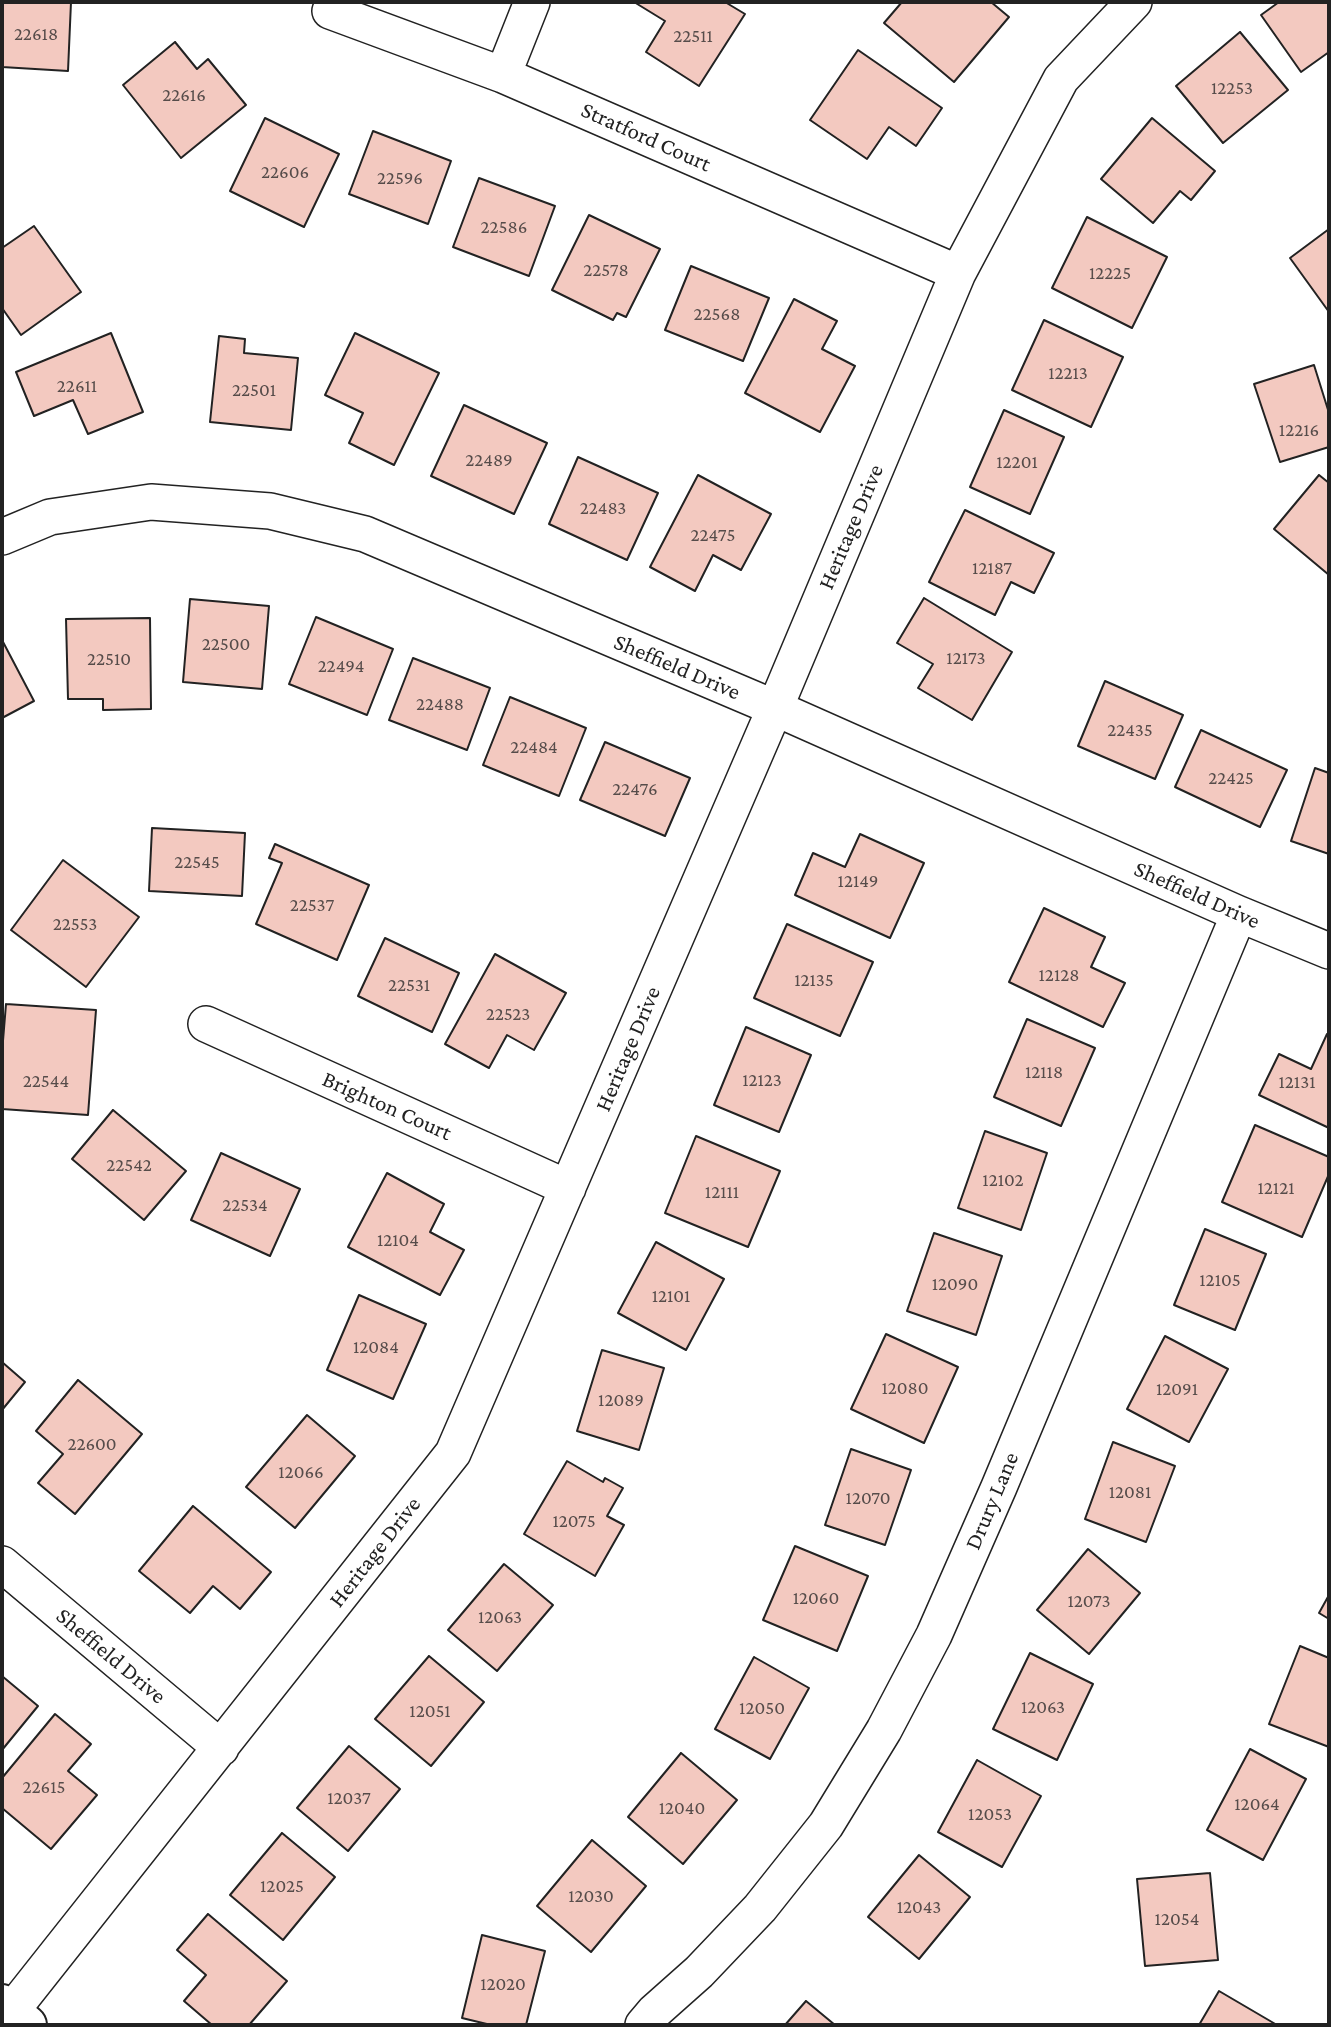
<!DOCTYPE html>
<html>
<head>
<meta charset="utf-8">
<style>
	body { margin:0 }
	#map { position:relative; width:1331px; height:2027px; overflow:hidden; background:#fff; font-family:"Crimson Pro",serif }
	canvas { display:block }
	.frame { position:absolute; inset:0; border:4px solid #222; pointer-events:none }
</style>
</head>
<body>
<div id="map">
<canvas width="1331" height="2027"></canvas>
<div class="frame"></div>
</div>
<script>
const g = document.querySelector('canvas').getContext('2d');
g.lineJoin = 'round';
function fill(path, color) { g.fillStyle = color; g.fill(path, 'evenodd'); }
const poly = rows => new Path2D(rows.map(r => 'M' + r).join(''));
function strokePath(path, color, width, dash) { g.strokeStyle = color; g.lineWidth = width; g.lineCap = dash ? 'butt' : 'round'; g.setLineDash(dash || []); g.stroke(path); }
function label(font, color, halo, rows, align = 'center') {
  g.font = font + ' "Crimson Pro",serif'; g.lineWidth = 5; g.setLineDash([]); g.textBaseline = 'middle'; g.strokeStyle = halo; g.fillStyle = color; for (const [text, x, y, turn = 0] of rows) {
    g.save(); g.translate(x, y); g.rotate((+turn || 0) * Math.PI / 180); g.textAlign = isNaN(turn) ? turn : align; if (halo) g.strokeText(text, 0, 0); g.fillText(text, 0, 0); g.restore();
  }
}
const building = poly([
	[2,2,71,2,68,71,2,67,2,2],
	[634,2,725,2,745,14,699,86,646,52,665,21,634,2],
	[902,2,991,2,1009,17,954,82,884,23,902,2],
	[1279,2,1329,2,1329,52,1301,72,1261,15,1279,2],
	[1240,32,1288,90,1223,143,1176,86,1240,32],
	[175,42,197,69,208,59,246,105,181,158,123,85,175,42],
	[858,50,942,108,916,146,889,127,867,159,810,120,858,50],
	[265,118,339,154,304,227,230,191,265,118],
	[1152,118,1215,171,1191,200,1180,191,1153,223,1101,179,1152,118],
	[373,131,451,161,428,224,349,194,373,131],
	[479,178,555,206,529,276,453,247,479,178],
	[589,215,660,249,626,317,617,313,613,320,552,290,589,215],
	[1087,217,1167,257,1132,328,1052,288,1087,217],
	[34,226,81,292,21,335,2,308,2,248,34,226],
	[1329,229,1329,312,1290,258,1329,229],
	[691,266,769,298,743,361,665,330,691,266],
	[794,299,837,321,822,349,855,366,820,432,745,393,794,299],
	[1044,320,1123,357,1091,427,1012,390,1044,320],
	[111,333,143,412,88,434,73,400,34,416,16,372,111,333],
	[355,333,439,373,394,465,349,443,363,413,325,395,355,333],
	[219,336,245,339,244,353,298,358,291,430,210,422,219,336],
	[1314,365,1329,413,1329,447,1280,462,1254,384,1314,365],
	[464,405,547,443,514,514,431,476,464,405],
	[1004,410,1064,437,1030,514,970,487,1004,410],
	[578,457,658,493,627,560,549,524,578,457],
	[698,475,771,514,741,570,713,555,695,591,650,567,698,475],
	[1319,475,1329,483,1329,575,1274,529,1319,475],
	[965,510,1054,553,1034,593,1011,582,995,615,929,582,965,510],
	[924,598,1012,652,972,720,918,688,933,664,897,643,924,598],
	[190,599,269,606,262,689,183,682,190,599],
	[316,617,393,649,367,715,289,684,316,617],
	[150,618,151,709,103,710,103,699,68,699,66,619,150,618],
	[2,640,34,701,2,718,2,640],
	[413,658,490,688,467,750,389,720,413,658],
	[1105,681,1183,715,1155,779,1078,746,1105,681],
	[510,697,586,728,559,796,483,765,510,697],
	[1201,730,1287,770,1260,827,1175,787,1201,730],
	[605,742,690,778,665,836,580,800,605,742],
	[1315,768,1329,773,1329,854,1291,841,1315,768],
	[152,828,245,833,242,896,149,891,152,828],
	[860,834,924,863,890,938,795,895,813,853,845,867,860,834],
	[275,844,369,885,337,960,256,924,282,863,269,858,275,844],
	[63,860,139,917,86,987,11,930,63,860],
	[1044,908,1105,937,1091,967,1125,983,1103,1027,1009,982,1044,908],
	[787,924,873,962,840,1036,754,998,787,924],
	[385,938,459,973,432,1032,358,996,385,938],
	[495,954,566,993,534,1050,507,1035,489,1068,445,1044,495,954],
	[6,1004,96,1010,88,1115,2,1109,2,1053,6,1004],
	[1027,1019,1095,1048,1061,1126,994,1097,1027,1019],
	[746,1027,811,1055,779,1132,714,1105,746,1027],
	[1327,1034,1329,1035,1329,1128,1259,1095,1279,1054,1311,1069,1327,1034],
	[113,1110,186,1171,144,1220,72,1159,113,1110],
	[1255,1125,1329,1157,1329,1174,1302,1237,1222,1202,1255,1125],
	[985,1131,1047,1153,1021,1230,958,1208,985,1131],
	[696,1136,780,1171,748,1247,665,1213,696,1136],
	[221,1153,300,1189,270,1256,191,1220,221,1153],
	[387,1173,444,1204,430,1232,464,1250,440,1295,348,1247,387,1173],
	[1205,1229,1266,1254,1235,1330,1174,1305,1205,1229],
	[934,1233,1002,1256,976,1335,907,1311,934,1233],
	[656,1242,724,1279,686,1350,618,1313,656,1242],
	[359,1295,426,1324,393,1399,327,1370,359,1295],
	[886,1334,958,1367,924,1443,851,1409,886,1334],
	[1165,1336,1228,1369,1189,1442,1127,1409,1165,1336],
	[602,1350,664,1368,639,1450,577,1431,602,1350],
	[2,1362,25,1382,2,1410,2,1362],
	[78,1380,142,1434,75,1514,38,1483,63,1454,36,1431,78,1380],
	[307,1415,355,1456,295,1528,246,1487,307,1415],
	[1113,1442,1175,1466,1146,1542,1085,1519,1113,1442],
	[851,1449,911,1470,885,1545,825,1525,851,1449],
	[567,1461,603,1482,605,1478,623,1488,607,1516,624,1525,595,1576,524,1534,567,1461],
	[193,1506,271,1572,240,1609,213,1586,190,1613,139,1571,193,1506],
	[795,1546,868,1576,837,1651,763,1620,795,1546],
	[1088,1549,1140,1593,1089,1654,1037,1610,1088,1549],
	[504,1564,553,1605,497,1671,448,1630,504,1564],
	[1329,1595,1329,1619,1319,1613,1329,1595],
	[1300,1646,1329,1658,1329,1747,1269,1724,1300,1646],
	[1030,1653,1093,1684,1057,1760,993,1729,1030,1653],
	[429,1656,484,1702,431,1766,375,1719,429,1656],
	[754,1657,809,1688,770,1759,715,1729,754,1657],
	[2,1676,38,1706,2,1750,2,1676],
	[55,1714,91,1744,68,1771,97,1795,51,1849,2,1808,2,1778,55,1714],
	[349,1746,400,1789,348,1851,297,1808,349,1746],
	[1250,1749,1306,1779,1263,1860,1207,1830,1250,1749],
	[681,1753,737,1800,683,1864,628,1817,681,1753],
	[977,1760,1041,1796,1002,1867,938,1832,977,1760],
	[282,1833,335,1877,283,1940,230,1895,282,1833],
	[592,1840,646,1886,591,1952,537,1906,592,1840],
	[919,1855,970,1897,919,1959,868,1917,919,1855],
	[1210,1873,1218,1960,1145,1966,1137,1879,1210,1873],
	[208,1914,287,1981,249,2025,212,2025,184,2001,206,1975,177,1950,208,1914],
	[482,1935,545,1951,526,2025,491,2025,462,2018,482,1935],
	[1219,1991,1277,2025,1199,2025,1219,1991],
	[806,2001,835,2025,785,2025,806,2001]
]);
const minor = poly([
	[330,11,503,75,958,273],
	[503,75,532,2],
	[2,537,50,517,151,502,270,511,365,534,775,708,1239,914,1329,951],
	[206,1024,568,1188],
	[2,1564,221,1748],
	[2,2023,453,1453,775,708,958,273,1061,79,1134,2],
	[643,2025,654,2012,699,1972,760,1908,826,1825,884,1730,934,1635,999,1487,1239,914]
]);
const secondary = poly([
	[2,2004,27,2025]
]);
const numberNames = [
	["22618",36,34],
	["22511",693,36],
	["12253",1232,88],
	["22616",184,95],
	["22606",285,172],
	["22596",400,178],
	["22586",504,227],
	["22578",606,270],
	["12225",1110,273],
	["22568",717,314],
	["12213",1068,373],
	["22611",77,386],
	["22501",254,390],
	["12216",1299,430],
	["22489",489,460],
	["12201",1017,462],
	["22483",603,508],
	["22475",713,535],
	["12187",992,568],
	["22500",226,644],
	["12173",966,658],
	["22510",109,659],
	["22494",341,666],
	["22488",440,704],
	["22435",1130,730],
	["22484",534,747],
	["22425",1231,778],
	["22476",635,789],
	["22545",197,862],
	["12149",858,881],
	["22537",312,905],
	["22553",75,924],
	["12128",1059,975],
	["12135",814,980],
	["22531",409,985],
	["22523",508,1014],
	["12118",1044,1072],
	["12123",762,1080],
	["22544",46,1081],
	["12131",1297,1082],
	["22542",129,1165],
	["12102",1003,1180],
	["12121",1276,1188],
	["12111",722,1192],
	["22534",245,1205],
	["12104",398,1240],
	["12105",1220,1280],
	["12090",955,1284],
	["12101",671,1296],
	["12084",376,1347],
	["12080",905,1388],
	["12091",1177,1389],
	["12089",621,1400],
	["22600",92,1444],
	["12066",301,1472],
	["12081",1130,1492],
	["12070",868,1498],
	["12075",574,1521],
	["12060",816,1598],
	["12073",1089,1601],
	["12063",500,1617],
	["12063",1043,1707],
	["12050",762,1708],
	["12051",430,1711],
	["22615",44,1787],
	["12037",349,1798],
	["12064",1257,1804],
	["12040",682,1808],
	["12053",990,1814],
	["12025",282,1886],
	["12030",591,1896],
	["12043",919,1907],
	["12054",1177,1919],
	["12020",503,1984]
];
const streetNames = [
	["Stratford Court",646,137,24],
	["Heritage Drive",851,527,-67],
	["Sheffield Drive",677,667,23],
	["Sheffield Drive",1197,895,24],
	["Heritage Drive",628,1049,-67],
	["Brighton Court",387,1106,24],
	["Drury Lane",992,1501,-67],
	["Heritage Drive",375,1552,-52],
	["Sheffield Drive",111,1656,40]
];
fill(building, '#f3c9c0');
strokePath(building, '#222', 2);
strokePath(minor, '#222', 38);
strokePath(secondary, '#222', 42);
strokePath(minor, '#fff', 35);
strokePath(secondary, '#fff', 38);
label('19px', '#564c4a', null, numberNames);
label('23px', '#222', '#fff', streetNames);
</script>
</body>
</html>
